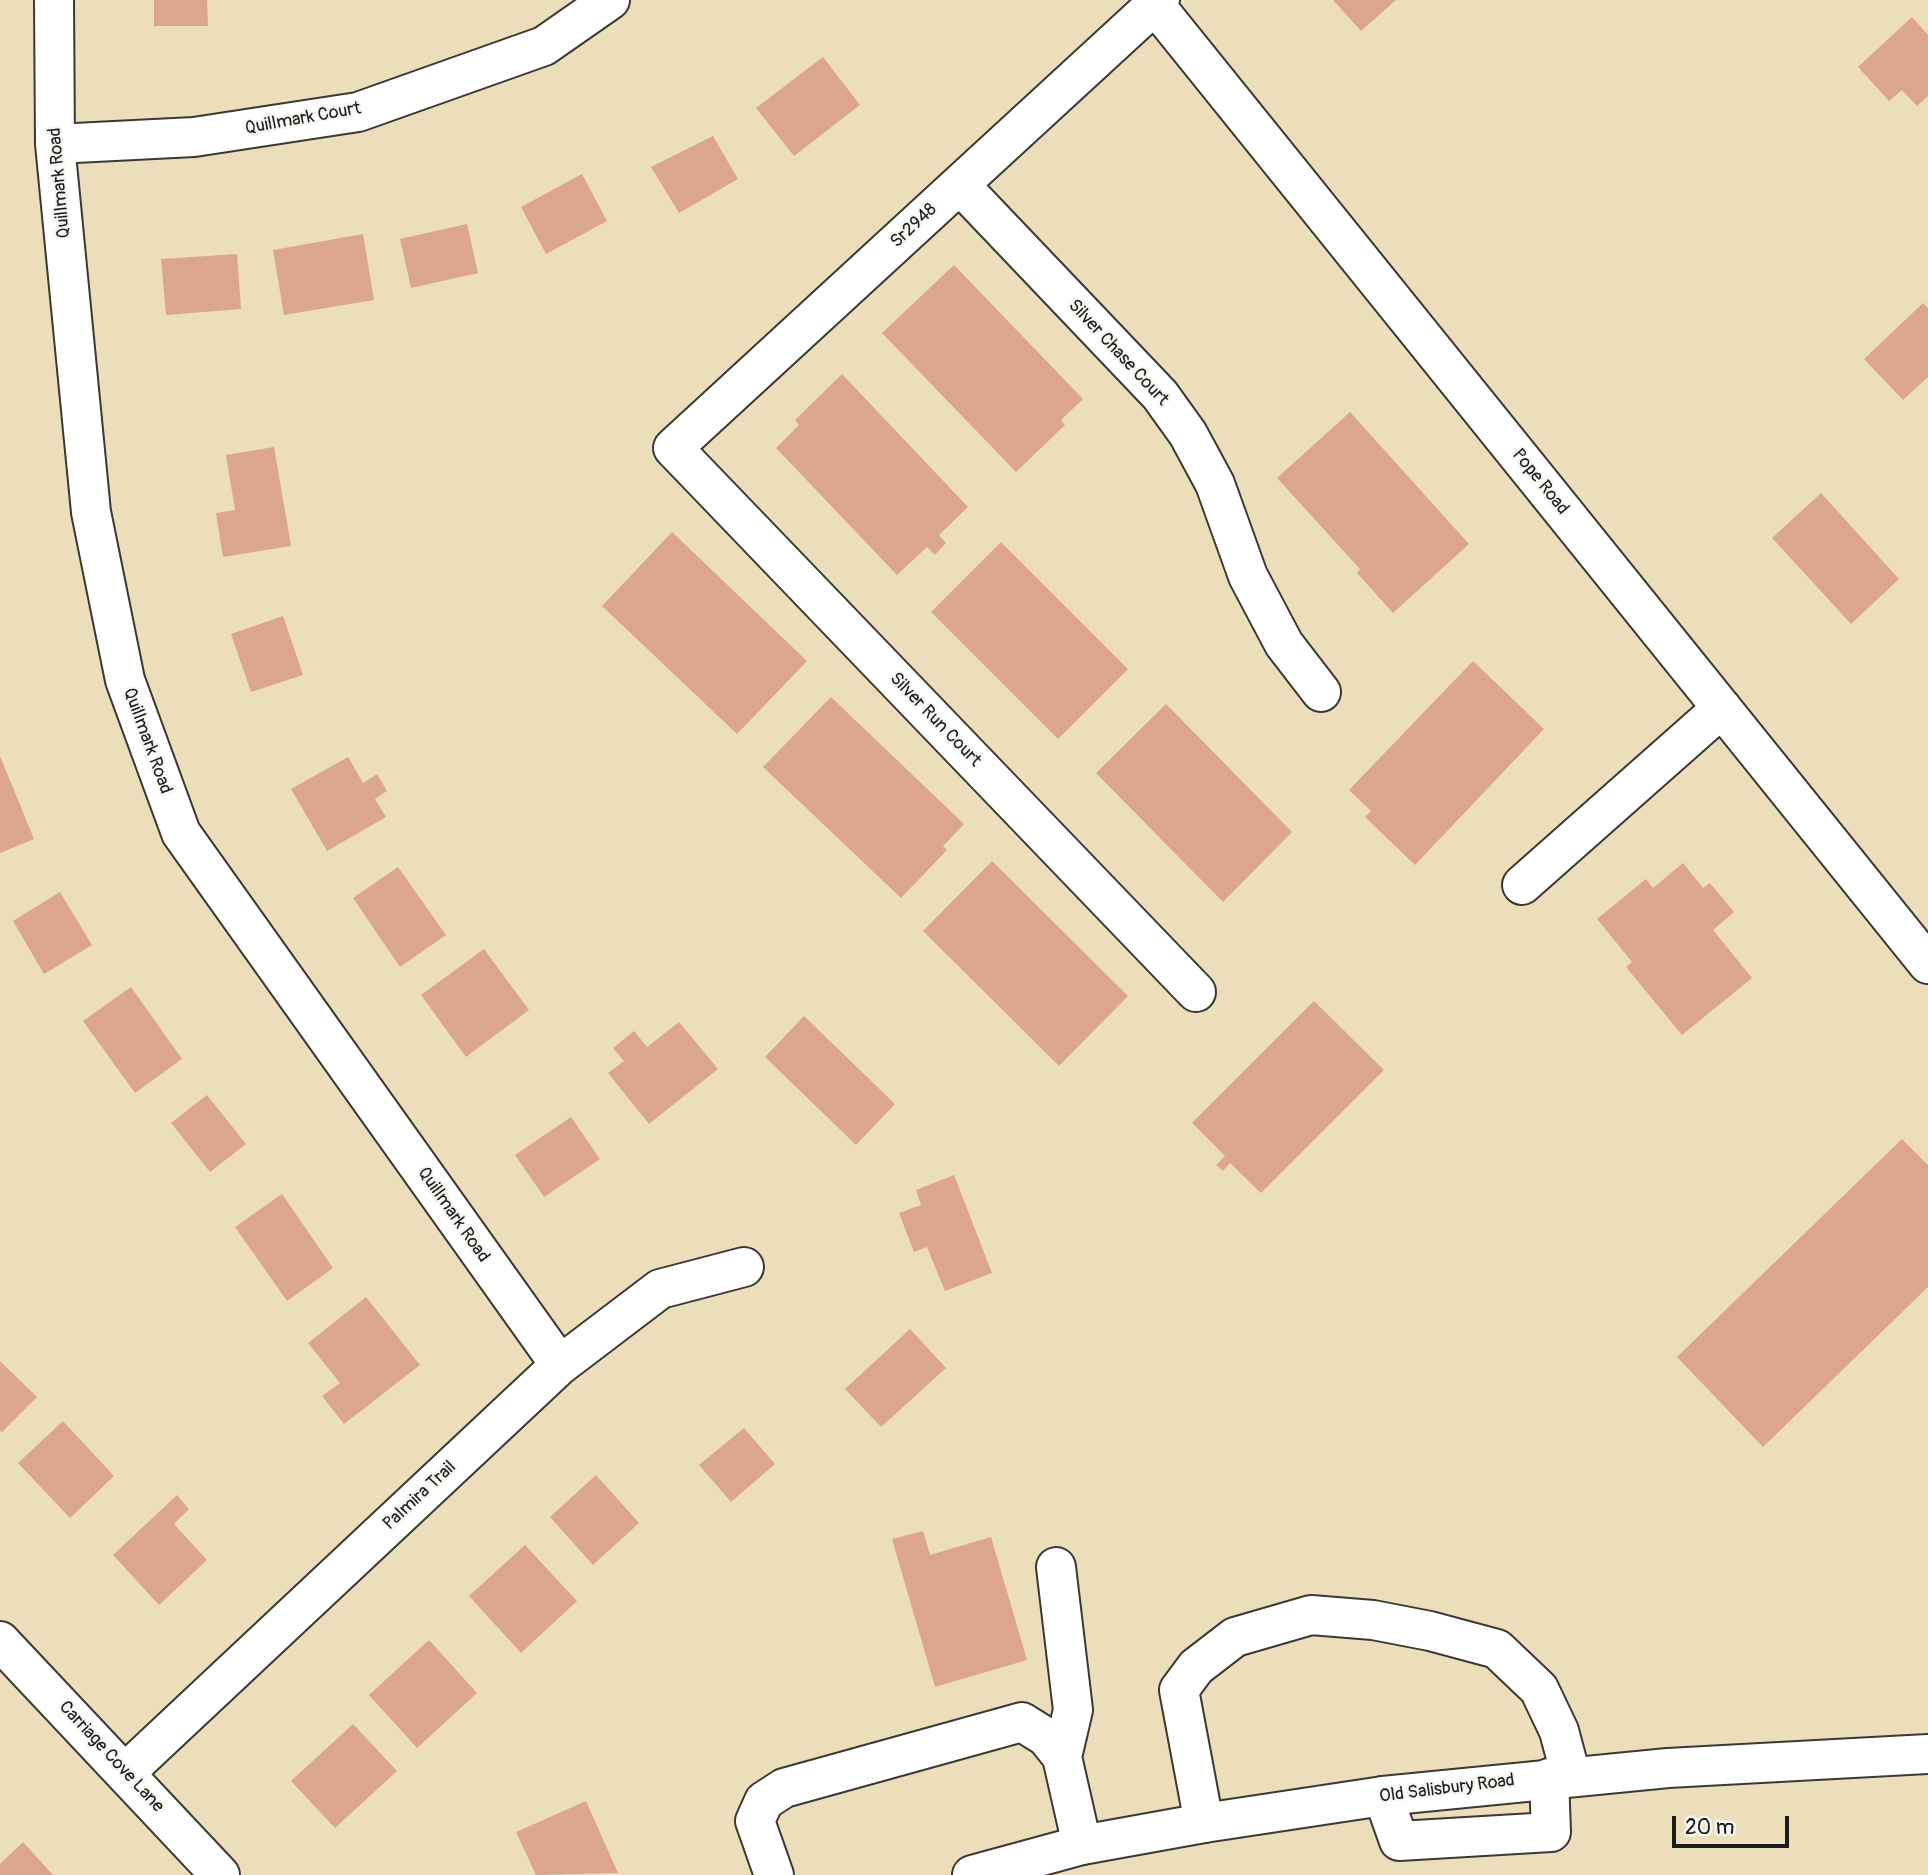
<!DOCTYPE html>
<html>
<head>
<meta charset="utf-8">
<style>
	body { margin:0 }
	#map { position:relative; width:1928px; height:1875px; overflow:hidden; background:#ecdebb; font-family:Pangolin,sans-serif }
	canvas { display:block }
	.scale { position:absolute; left:1672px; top:1816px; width:117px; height:32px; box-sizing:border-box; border:4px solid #1c1c1c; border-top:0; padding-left:9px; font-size:21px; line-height:24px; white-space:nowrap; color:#1c1c1c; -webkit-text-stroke:5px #f6f6f2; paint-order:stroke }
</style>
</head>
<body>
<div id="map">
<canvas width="1928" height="1875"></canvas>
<div class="scale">20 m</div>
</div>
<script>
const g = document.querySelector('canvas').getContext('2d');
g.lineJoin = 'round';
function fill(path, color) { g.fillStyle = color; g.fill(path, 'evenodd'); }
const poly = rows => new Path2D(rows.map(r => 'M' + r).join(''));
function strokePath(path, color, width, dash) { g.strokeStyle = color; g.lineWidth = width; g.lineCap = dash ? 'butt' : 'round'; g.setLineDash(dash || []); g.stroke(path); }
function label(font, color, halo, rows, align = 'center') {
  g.font = font + ' Pangolin,sans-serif'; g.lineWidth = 5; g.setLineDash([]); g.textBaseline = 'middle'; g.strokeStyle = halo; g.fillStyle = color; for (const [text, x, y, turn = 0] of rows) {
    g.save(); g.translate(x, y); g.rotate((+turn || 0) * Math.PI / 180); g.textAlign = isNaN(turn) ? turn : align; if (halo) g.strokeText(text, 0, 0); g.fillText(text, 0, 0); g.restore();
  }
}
const building = poly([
	[154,0,207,0,208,26,154,26],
	[1333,0,1396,0,1361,31],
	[1912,17,1928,35,1928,96,1917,106,1902,90,1889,101,1858,67],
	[823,57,860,105,794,156,756,108],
	[713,136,738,179,679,213,651,167],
	[582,174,607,221,546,254,521,207],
	[467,224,478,273,411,288,400,239],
	[363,234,374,300,284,315,273,250],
	[237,254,241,309,166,315,161,259],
	[954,265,1083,399,1061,420,1065,425,1016,472,882,333],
	[1923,303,1928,308,1928,377,1903,400,1864,359],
	[842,374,968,507,939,535,946,543,935,555,927,547,897,575,776,448,799,425,795,420],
	[1350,412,1469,544,1393,613,1357,573,1360,569,1277,478],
	[274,447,291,546,223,557,216,513,235,510,226,455],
	[1821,493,1899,579,1851,624,1772,538],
	[672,532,807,661,737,734,602,606],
	[1001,542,1128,669,1058,739,931,612],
	[283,616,303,675,251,692,231,634],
	[1473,661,1544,729,1415,865,1365,817,1371,811,1349,790],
	[831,697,964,824,943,846,947,850,901,898,763,767],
	[1166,704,1292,832,1223,902,1096,773],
	[0,756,34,839,0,853],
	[348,757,363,783,377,774,387,791,375,799,386,817,327,851,291,789],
	[992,861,1128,996,1059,1066,923,931],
	[1683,863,1703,888,1710,883,1734,912,1713,930,1752,978,1682,1035,1626,967,1632,962,1597,919,1646,879,1653,888],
	[398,867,446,935,400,967,353,898],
	[60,892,92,945,44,974,13,921],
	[484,949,529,1010,466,1057,421,995],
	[131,987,182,1059,135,1093,83,1021],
	[1314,1001,1384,1070,1261,1193,1230,1163,1223,1171,1216,1165,1225,1156,1192,1123],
	[804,1016,895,1104,856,1145,765,1057],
	[679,1022,718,1069,649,1124,608,1073,624,1061,613,1048,634,1031,647,1047],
	[207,1095,246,1144,210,1172,171,1123],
	[571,1117,600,1159,544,1197,515,1155],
	[1902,1139,1928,1165,1928,1287,1763,1447,1677,1357],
	[954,1175,992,1273,945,1291,927,1247,914,1252,899,1213,921,1205,916,1190],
	[282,1194,333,1268,287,1301,235,1227],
	[366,1297,420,1365,344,1424,322,1396,340,1383,308,1343],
	[910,1329,946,1368,881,1427,845,1389],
	[0,1361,37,1397,2,1432,0,1431],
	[63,1421,114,1476,70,1518,18,1463],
	[744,1428,775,1464,731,1502,699,1465],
	[596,1475,639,1523,593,1565,550,1517],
	[177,1495,189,1509,174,1524,207,1560,159,1605,113,1555],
	[923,1531,930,1555,991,1537,1027,1660,935,1687,892,1539],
	[525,1545,577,1601,521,1653,469,1596],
	[429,1640,477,1693,417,1748,369,1695],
	[353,1724,397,1771,335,1828,291,1781],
	[586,1801,618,1873,536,1875,516,1832],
	[23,1842,53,1875,0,1875,0,1864]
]);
const minor = poly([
	[54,0,55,144,91,512,125,680,181,833,560,1365],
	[1151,0,1928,964],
	[1160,0,673,448,1196,992],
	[55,144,194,137,358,112,544,46,610,0],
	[960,185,1160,395,1188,434,1215,484,1248,576,1284,644,1321,692],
	[1522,885,1722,708],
	[1056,1567,1073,1710,1062,1757],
	[0,1641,220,1875],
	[126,1772,560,1365,660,1289,744,1267],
	[1383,1796,1399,1841,1551,1832,1549,1778],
	[1204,1823,1179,1690,1196,1667,1235,1637,1311,1615,1373,1620,1430,1631,1497,1649,1539,1689,1559,1731,1571,1776],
	[774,1875,755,1821,764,1801,784,1788,1022,1722,1046,1737,1062,1757,1082,1845]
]);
const major = poly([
	[972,1875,1082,1845,1204,1823,1383,1796,1668,1768,1928,1754]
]);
const streetNames = [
	["Quillmark Court",303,119,-10],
	["Quillmark Road",60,183,-95],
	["Sr2948",914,226,-43],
	["Silver Chase Court",1118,353,47],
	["Pope Road",1540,482,51],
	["Silver Run Court",935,720,46],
	["Quillmark Road",147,741,70],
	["Quillmark Road",453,1215,55],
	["Palmira Trail",420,1496,-43],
	["Carriage Cove Lane",111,1757,47],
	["Old Salisbury Road",1447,1789,-7]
];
fill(building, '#dca590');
strokePath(minor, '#3b3934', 42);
strokePath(major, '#3b3934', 42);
strokePath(minor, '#fff', 38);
strokePath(major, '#fff', 38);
label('18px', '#1c1c1c', '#f6f6f2', streetNames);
</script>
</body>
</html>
